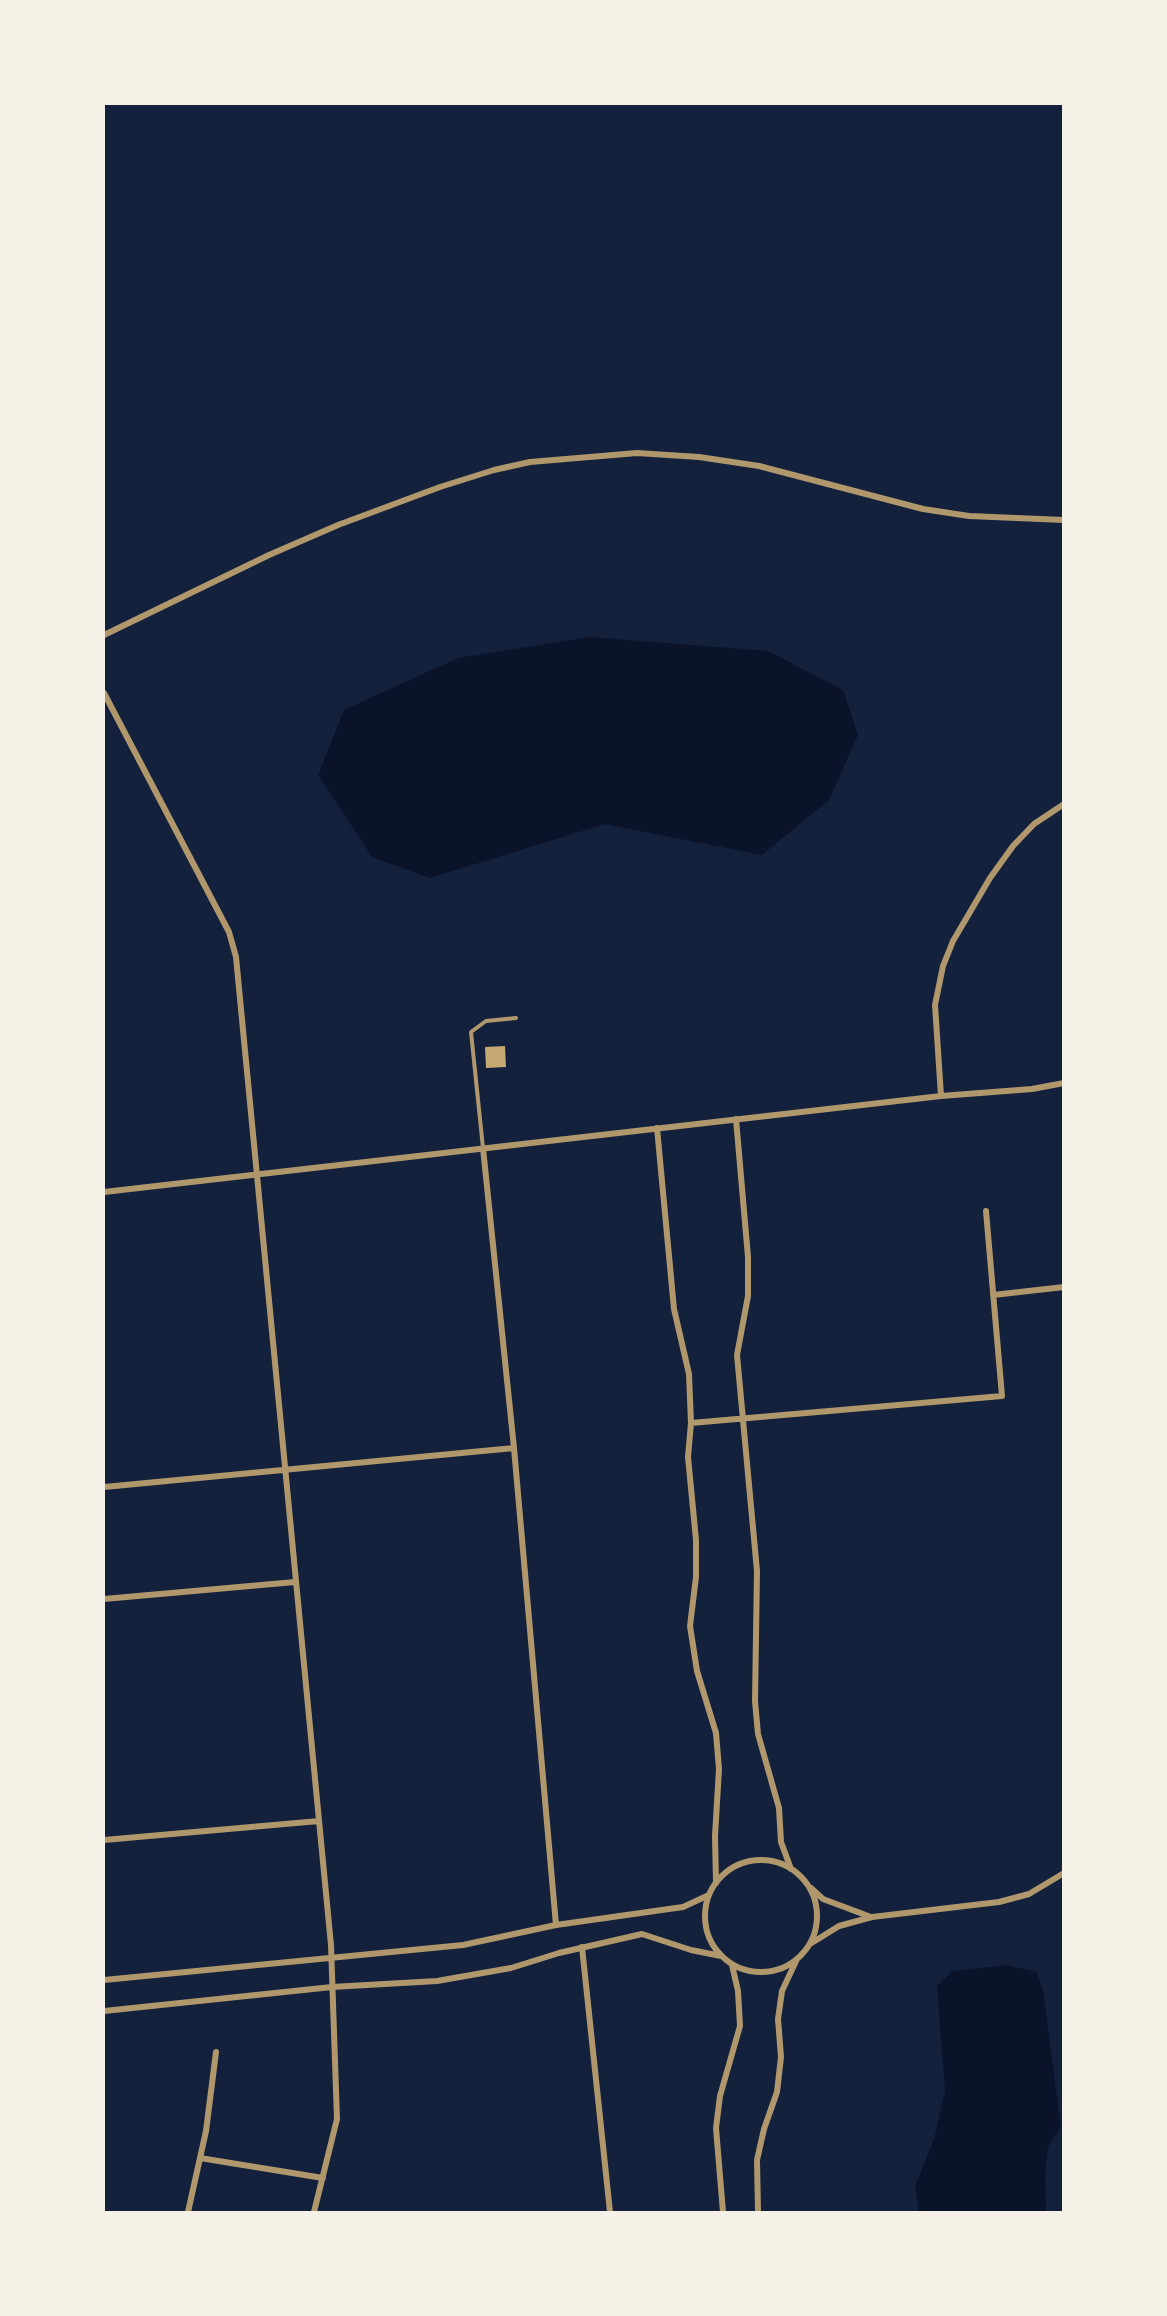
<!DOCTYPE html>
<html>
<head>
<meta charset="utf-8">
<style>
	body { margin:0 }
	#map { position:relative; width:1167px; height:2316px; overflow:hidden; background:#14213d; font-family:Jost,sans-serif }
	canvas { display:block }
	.frame { position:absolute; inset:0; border:105px solid #f6f1e7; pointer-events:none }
</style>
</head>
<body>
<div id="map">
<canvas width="1167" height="2316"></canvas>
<div class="frame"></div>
</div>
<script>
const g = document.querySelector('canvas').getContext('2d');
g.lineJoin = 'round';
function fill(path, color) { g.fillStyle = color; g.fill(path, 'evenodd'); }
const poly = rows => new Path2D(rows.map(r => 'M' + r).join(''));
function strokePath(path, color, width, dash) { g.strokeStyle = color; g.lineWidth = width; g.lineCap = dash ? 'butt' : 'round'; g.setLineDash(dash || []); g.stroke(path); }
const water = poly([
	[589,637,768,651,843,690,858,735,829,800,762,855,605,824,430,878,372,857,318,775,344,710,458,658],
	[1007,1965,1036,1972,1043,1990,1061,2127,1048,2147,1045,2174,1046,2212,919,2212,915,2186,934,2139,945,2091,937,1986,952,1971]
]);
const building = poly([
	[505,1046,506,1067,486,1068,485,1047]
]);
const service = poly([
	[483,1148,471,1032,486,1021,516,1018]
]);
const minor = poly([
	[104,635,269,555,338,525,440,487,494,470,530,462,637,453,699,457,759,466,923,509,969,516,1064,520],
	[104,693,229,932,236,957,331,1945,337,2119,314,2212],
	[941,1096,935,1005,943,966,953,941,990,878,1013,846,1034,824,1064,804],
	[736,1119,748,1257,748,1296,737,1355,757,1571,755,1701,758,1734,779,1808,781,1842,791,1869],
	[657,1128,674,1309,689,1374,691,1423,688,1457,696,1540,696,1577,690,1626,697,1671,716,1733,719,1769,715,1836,716,1883],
	[483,1148,514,1448,556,1925],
	[104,1192,941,1096,1032,1089,1064,1083],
	[993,1295,1064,1287],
	[691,1423,1002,1396,986,1211],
	[104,1487,514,1448],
	[104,1599,295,1582],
	[104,1840,319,1821],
	'705 1916a56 56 0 1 1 112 0a56 56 0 1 1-112 0Z',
	[811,1888,823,1899,871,1917],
	[810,1944,839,1926,872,1917,999,1902,1029,1894,1064,1873],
	[582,1947,610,2212],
	[104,1980,463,1945,556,1925,683,1907,709,1895],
	[104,2011,332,1987,437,1981,511,1968,559,1953,642,1934,691,1950,721,1956],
	[200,2158,323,2178],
	[188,2212,206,2131,216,2052],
	[723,2212,716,2128,720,2096,740,2026,738,1991,732,1965],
	[758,2212,757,2160,764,2129,777,2092,781,2057,778,2019,782,1991,797,1959]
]);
fill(water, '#0b132b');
fill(building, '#c6a872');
strokePath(service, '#b1986c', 4);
strokePath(minor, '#b1986c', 6);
</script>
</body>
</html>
